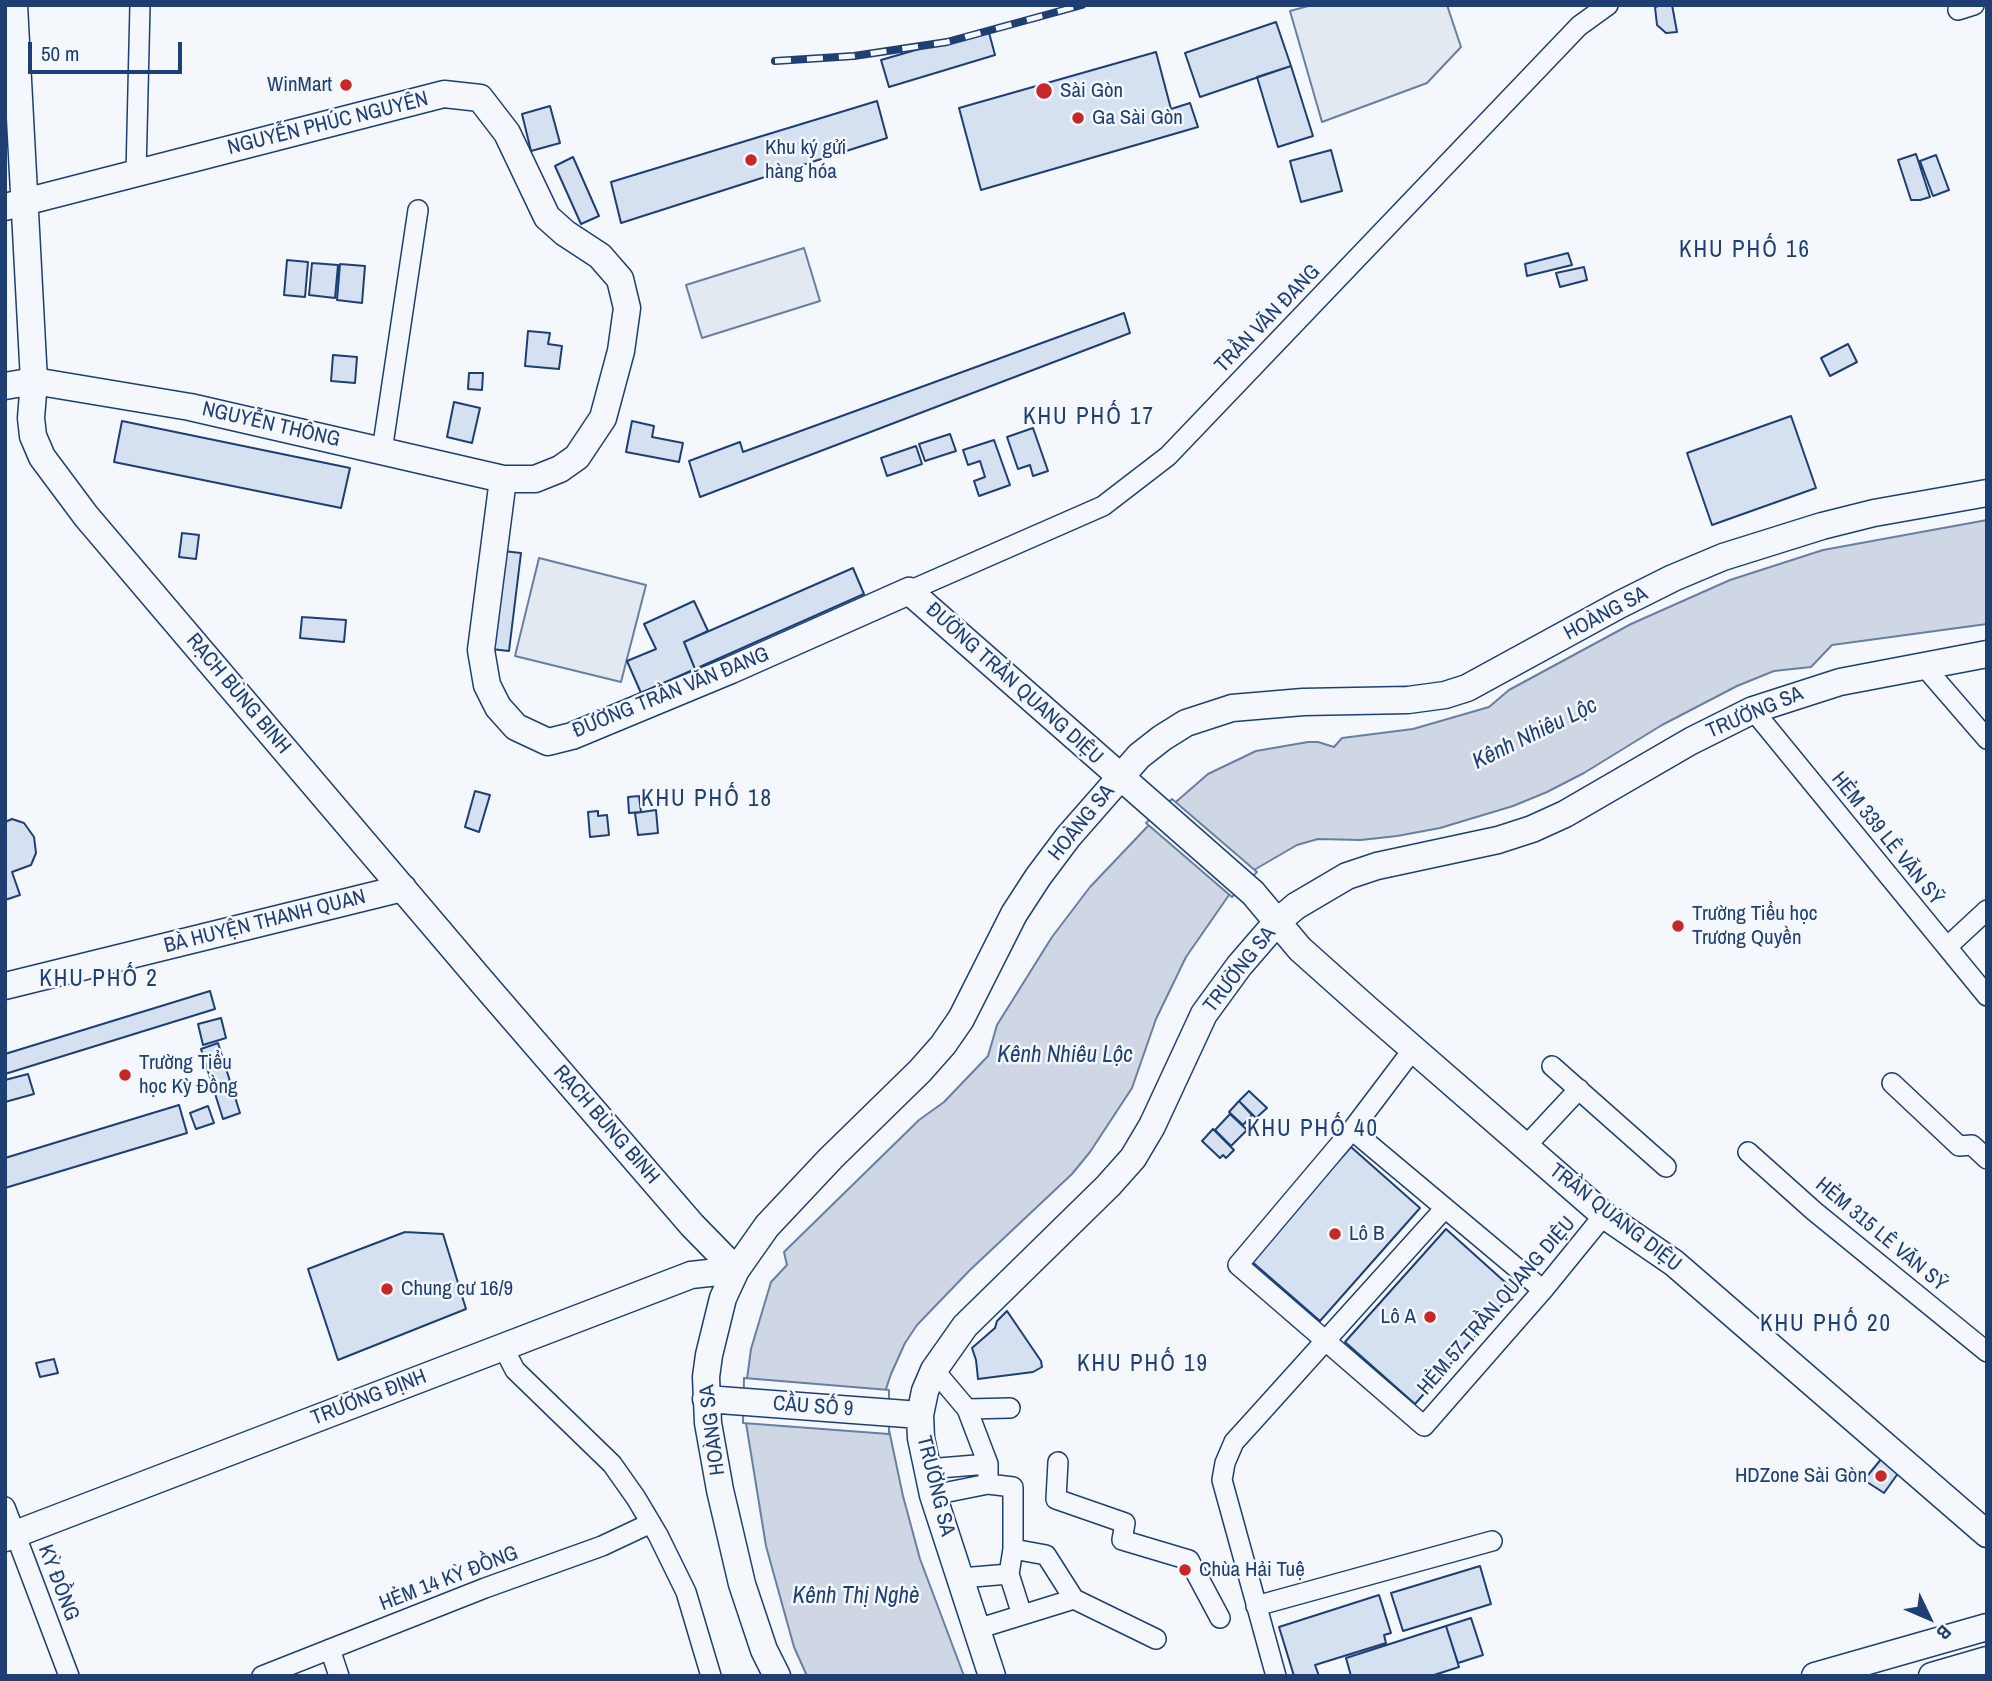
<!DOCTYPE html>
<html>
<head>
<meta charset="utf-8">
<style>
	body { margin:0 }
	#map { position:relative; width:1992px; height:1681px; overflow:hidden; background:#f4f7fb; font-family:"Archivo Narrow",sans-serif }
	canvas { display:block }
	.frame { position:absolute; inset:0; border:7px solid #1d3f73; pointer-events:none }
	.north { position:absolute; left:1894px; top:1583px; width:70px; height:70px; -webkit-text-stroke:5px #f4f7fb; paint-order:stroke; rotate:134deg; font-size:19px; font-weight:700; line-height:28px; text-align:center; color:#1d3f73 }
	.north::after { content:''; display:block; margin:auto; width:24px; height:32px; background:#1d3f73; clip-path:polygon(50% 0,100% 100%,50% 72%,0 100%) }
	.scale { position:absolute; left:28px; top:42px; width:154px; height:32px; box-sizing:border-box; border:4px solid #1d3f73; border-top:0; padding-left:9px; font-size:21px; line-height:24px; white-space:nowrap; color:#1d3f73; -webkit-text-stroke:5px #f4f7fb; paint-order:stroke }
</style>
</head>
<body>
<div id="map">
<canvas width="1992" height="1681"></canvas>
<div class="frame"></div>
<div class="north">B</div>
<div class="scale">50 m</div>
</div>
<script>
const g = document.querySelector('canvas').getContext('2d');
g.lineJoin = 'round';
function fill(path, color) { g.fillStyle = color; g.fill(path, 'evenodd'); }
const poly = rows => new Path2D(rows.map(r => 'M' + r).join(''));
function strokePath(path, color, width, dash) { g.strokeStyle = color; g.lineWidth = width; g.lineCap = dash ? 'butt' : 'round'; g.setLineDash(dash || []); g.stroke(path); }
function label(font, color, halo, rows, align = 'center') {
  g.font = font + ' "Archivo Narrow",sans-serif'; g.lineWidth = 5; g.setLineDash([]); g.textBaseline = 'middle'; g.strokeStyle = halo; g.fillStyle = color; for (const [text, x, y, turn = 0] of rows) {
    g.save(); g.translate(x, y); g.rotate((+turn || 0) * Math.PI / 180); g.textAlign = isNaN(turn) ? turn : align; if (halo) g.strokeText(text, 0, 0); g.fillText(text, 0, 0); g.restore();
  }
}
const green = poly([
	[1312,5,1447,5,1461,47,1427,83,1322,122,1290,11,1312,5],
	[804,248,820,301,702,338,686,285,804,248],
	[539,558,646,585,621,682,515,656,539,558]
]);
const water = poly([
	[1987,520,1987,624,1832,645,1811,667,1774,671,1737,686,1662,725,1584,773,1547,792,1513,806,1440,828,1397,836,1361,840,1318,839,1297,845,1254,870,1229,895,1186,957,1156,1019,1132,1088,1090,1152,1072,1174,970,1270,917,1325,905,1343,891,1374,886,1389,885,1411,903,1496,920,1559,964,1676,807,1676,794,1647,766,1546,746,1423,747,1379,751,1349,771,1282,787,1265,784,1252,919,1120,944,1102,988,1056,997,1025,1052,937,1090,887,1147,827,1208,774,1256,751,1308,742,1318,742,1334,747,1342,738,1413,729,1489,707,1509,690,1631,624,1730,580,1823,550,1987,520]
]);
const pier = poly([
	[1172,799,1257,872,1232,897,1146,823,1172,799],
	[744,1378,889,1390,889,1434,743,1423,744,1378]
]);
const building = poly([
	[1662,5,1672,5,1677,32,1666,33,1657,25,1655,7,1662,5],
	[1276,22,1291,66,1200,97,1185,53,1276,22],
	[988,29,995,55,889,87,881,60,988,29],
	[1156,52,1171,109,1190,103,1198,127,981,190,959,108,1156,52],
	[1291,66,1313,136,1278,147,1257,77,1291,66],
	[877,101,887,138,621,223,611,182,877,101],
	[550,106,560,143,531,151,522,114,550,106],
	[1331,150,1342,191,1301,202,1290,161,1331,150],
	[1916,154,1930,197,1920,200,1911,200,1898,160,1916,154],
	[1936,155,1949,190,1933,196,1920,161,1936,155],
	[573,157,599,216,581,224,555,166,573,157],
	[1568,253,1572,265,1527,276,1525,264,1568,253],
	[287,260,308,262,305,297,284,295,287,260],
	[312,263,338,265,335,298,309,295,312,263],
	[340,264,365,266,362,303,337,300,340,264],
	[1584,267,1587,280,1560,287,1556,273,1584,267],
	[1124,313,1130,333,700,497,689,461,740,442,743,452,1124,313],
	[528,331,550,333,548,344,562,346,559,369,525,366,528,331],
	[1848,344,1857,362,1830,376,1821,358,1848,344],
	[333,355,357,357,355,383,331,381,333,355],
	[469,373,483,373,482,390,468,389,469,373],
	[454,402,480,408,472,443,447,437,454,402],
	[1791,416,1816,488,1712,525,1687,453,1791,416],
	[122,421,350,468,341,508,114,462,122,421],
	[632,421,654,426,652,437,683,443,679,462,626,452,632,421],
	[1033,428,1048,471,1033,476,1030,465,1018,469,1007,437,1033,428],
	[950,434,956,451,925,461,919,444,950,434],
	[994,440,1010,485,979,496,974,481,985,477,980,461,968,465,963,450,994,440],
	[916,446,922,464,887,476,881,458,916,446],
	[182,533,199,535,196,559,179,557,182,533],
	[503,551,521,553,509,651,491,649,503,551],
	[853,568,864,594,695,669,684,642,853,568],
	[694,601,708,631,684,642,695,669,641,693,627,661,656,649,644,624,694,601],
	[302,617,346,620,344,642,300,638,302,617],
	[475,791,490,795,479,832,465,827,475,791],
	[639,796,641,812,629,813,628,797,639,796],
	[656,810,658,833,638,835,635,813,656,810],
	[598,811,598,816,607,815,609,835,590,837,588,812,598,811],
	[12,819,24,823,34,837,36,853,31,865,12,872,20,895,5,900,5,822,12,819],
	[210,991,215,1009,5,1074,5,1054,210,991],
	[221,1018,226,1038,203,1045,198,1024,221,1018],
	[218,1043,240,1113,223,1119,201,1049,218,1043],
	[28,1074,34,1094,5,1102,5,1080,28,1074],
	[1249,1091,1267,1108,1256,1118,1239,1101,1249,1091],
	[1239,1101,1252,1115,1243,1125,1229,1112,1239,1101],
	[179,1105,187,1133,5,1188,5,1158,179,1105],
	[208,1106,214,1123,196,1129,190,1113,208,1106],
	[1230,1114,1247,1130,1231,1146,1215,1130,1230,1114],
	[1213,1129,1234,1150,1226,1158,1223,1155,1220,1158,1202,1141,1213,1129],
	[1351,1147,1420,1208,1320,1321,1250,1260,1351,1147],
	[1446,1229,1515,1291,1415,1404,1345,1342,1446,1229],
	[405,1232,443,1234,466,1309,338,1360,308,1269,405,1232],
	[1007,1311,1041,1361,1042,1367,1033,1372,978,1379,976,1360,972,1348,995,1328,997,1321,1007,1311],
	[54,1359,58,1373,40,1377,36,1363,54,1359],
	[1882,1458,1899,1472,1884,1493,1864,1480,1882,1458],
	[1480,1566,1491,1604,1403,1631,1391,1593,1480,1566],
	[1379,1595,1391,1633,1384,1635,1386,1643,1315,1665,1319,1676,1294,1676,1279,1627,1379,1595],
	[1471,1618,1483,1655,1458,1663,1446,1626,1471,1618],
	[1446,1626,1459,1667,1431,1676,1351,1676,1346,1658,1446,1626]
]);
const street = poly([
	[1958,10,1974,5],
	[136,174,140,5],
	[382,451,418,210],
	[909,591,1103,506,1168,456,1579,26,1608,5],
	[1923,665,1987,739],
	[1753,710,1987,996],
	[1947,947,1987,910],
	[1414,1048,1352,1130,1238,1265,1424,1426,1543,1290,1604,1215],
	[1552,1066,1666,1167],
	[1892,1083,1959,1146,1972,1145,1987,1159],
	[1352,1130,1543,1290],
	[1526,1146,1579,1089],
	[1748,1152,1814,1211,1987,1352],
	[503,1347,515,1370,612,1464,636,1498,658,1535,686,1592,711,1676],
	[934,1370,967,1409,988,1464,988,1484],
	[967,1409,1010,1408],
	[1058,1462,1056,1499,1125,1523,1122,1540,1189,1560,1220,1618],
	[927,1469,988,1464],
	[933,1495,988,1484,1013,1487,1013,1549,1009,1574,1022,1615],
	[5,1507,69,1676],
	[1013,1549,1046,1555,1074,1599],
	[961,1578,1009,1574],
	[1256,1606,1492,1541],
	[977,1629,1074,1599,1156,1639],
	[330,1649,339,1676],
	[262,1676,485,1588,602,1546,651,1523],
	[1276,1676,1222,1480,1225,1463,1234,1442,1254,1420,1445,1208]
]);
const secondary = poly([
	[14,5,34,381,31,418,33,436,42,457,86,516,483,983,692,1225,736,1270],
	[5,207,444,94,480,98,507,133,547,217,565,233,600,256,620,279,627,308,621,351,603,418,577,457,560,469,535,479,503,479,190,407,34,381,5,386],
	[503,479,481,650,487,685,498,707,516,727,548,742,572,736,731,670,909,591,1253,893,1300,949,1365,1007,1604,1215,1674,1263,1987,1534],
	[5,986,403,888],
	[706,1399,920,1415],
	[5,1538,691,1275,736,1270],
	[777,1676,764,1650,742,1584,720,1490,708,1423,706,1377,709,1355,723,1298,736,1270,767,1226,831,1158,920,1071,943,1045,961,1019,1014,914,1038,877,1068,837,1139,756,1162,738,1186,723,1232,708,1303,702,1408,700,1445,695,1467,688,1619,605,1673,578,1723,557,1822,526,1874,513,1987,493],
	[992,1676,933,1495,921,1438,920,1415,925,1391,934,1370,965,1326,1108,1186,1133,1158,1152,1126,1204,1014,1239,966,1277,922,1296,906,1347,876,1377,866,1498,840,1532,829,1565,814,1691,741,1753,710,1840,682,1987,654],
	[1815,1676,1987,1627],
	[1932,1676,1987,1660]
]);
const rail = poly([
	[775,61,854,56,947,42,1082,5]
]);
const markers = [
	[346,85,7,"#c62828"],
	[1044,91,9,"#c62828"],
	[1078,118,7,"#c62828"],
	[751,160,7,"#c62828"],
	[1678,926,7,"#c62828"],
	[125,1075,7,"#c62828"],
	[1335,1234,7,"#c62828"],
	[387,1289,7,"#c62828"],
	[1430,1317,7,"#c62828"],
	[1881,1476,7,"#c62828"],
	[1185,1570,7,"#c62828"]
];
const poiNames = [
	["WinMart",332,85,"right"],
	["Sài Gòn",1060,91],
	["Ga Sài Gòn",1092,118],
	["Khu ký gửi",765,148],
	["hàng hóa",765,172],
	["Trường Tiểu học",1692,914],
	["Trương Quyền",1692,938],
	["Trường Tiểu",139,1063],
	["học Kỳ Đồng",139,1087],
	["Lô B",1349,1234],
	["Chung cư 16/9",401,1289],
	["Lô A",1416,1317,"right"],
	["HDZone Sài Gòn",1867,1476,"right"],
	["Chùa Hải Tuệ",1199,1570]
];
const streetNames = [
	["NGUYỄN PHÚC NGUYÊN",328,124,-14],
	["TRẦN VĂN ÐANG",1268,319,-46],
	["NGUYỄN THÔNG",271,425,13],
	["HOÀNG SA",1606,614,-28],
	["ĐƯỜNG TRẦN QUANG DIỆU",1014,684,42],
	["ĐƯỜNG TRẦN VĂN ĐANG",671,693,-22],
	["RẠCH BÙNG BINH",238,694,50],
	["TRƯỜNG SA",1755,713,-23],
	["HOÀNG SA",1082,823,-51],
	["HẺM 339 LÊ VĂN SỸ",1887,839,51],
	["BÀ HUYỆN THANH QUAN",265,922,-14],
	["TRƯỜNG SA",1240,970,-52],
	["RẠCH BÙNG BINH",606,1125,49],
	["TRẦN QUANG DIỆU",1615,1218,38],
	["HẺM 315 LÊ VĂN SỸ",1881,1235,40],
	["HẺM 57 TRẦN QUANG DIỆU",1497,1306,-49],
	["TRƯƠNG ĐỊNH",369,1398,-21],
	["CẦU SỐ 9",813,1407,4],
	["HOÀNG SA",713,1430,-97],
	["TRƯỜNG SA",935,1486,76],
	["HẺM 14 KỲ ÐỒNG",449,1579,-21],
	["KỲ ÐỒNG",58,1583,69]
];
const neighbourhoodNames = [
	["KHU PHỐ 16",1745,251],
	["KHU PHỐ 17",1089,418],
	["KHU PHỐ 18",707,800],
	["KHU PHỐ 2",99,980],
	["KHU PHỐ 40",1313,1130],
	["KHU PHỐ 20",1826,1325],
	["KHU PHỐ 19",1143,1365]
];
const waterNames = [
	["Kênh Nhiêu Lộc",1535,734,-26],
	["Kênh Nhiêu Lộc",1065,1056],
	["Kênh Thị Nghè",856,1597]
];
fill(green, '#e3e9f0');
strokePath(green, '#687fa3', 2);
fill(water, '#cfd7e4');
strokePath(water, '#687fa3', 2);
fill(pier, '#f4f7fb');
strokePath(pier, '#687fa3', 2);
fill(building, '#d5e0f0');
strokePath(building, '#1d3f73', 2);
strokePath(street, '#1d3f73', 22);
strokePath(secondary, '#1d3f73', 29);
strokePath(street, '#f4f7fb', 19);
strokePath(secondary, '#f4f7fb', 26);
strokePath(rail, '#1d3f73', 8);
strokePath(rail, '#f4f7fb', 5, [16]);
for (const [x, y, r, color] of markers) { const dot = new Path2D(); dot.arc(x, y, r, 0, 2 * Math.PI); g.fillStyle = color; g.fill(dot); strokePath(dot, '#f4f7fb', 2.5); }
label('21px', '#1d3f73', '#f4f7fb', poiNames, 'left');
label('21px', '#1d3f73', '#f4f7fb', streetNames);
g.letterSpacing = '2px';
label('23px', '#1d3f73', '#f4f7fb', neighbourhoodNames);
g.letterSpacing = '0px';
label('italic 23px', '#1d3f73', '#f4f7fb', waterNames);
</script>
</body>
</html>
